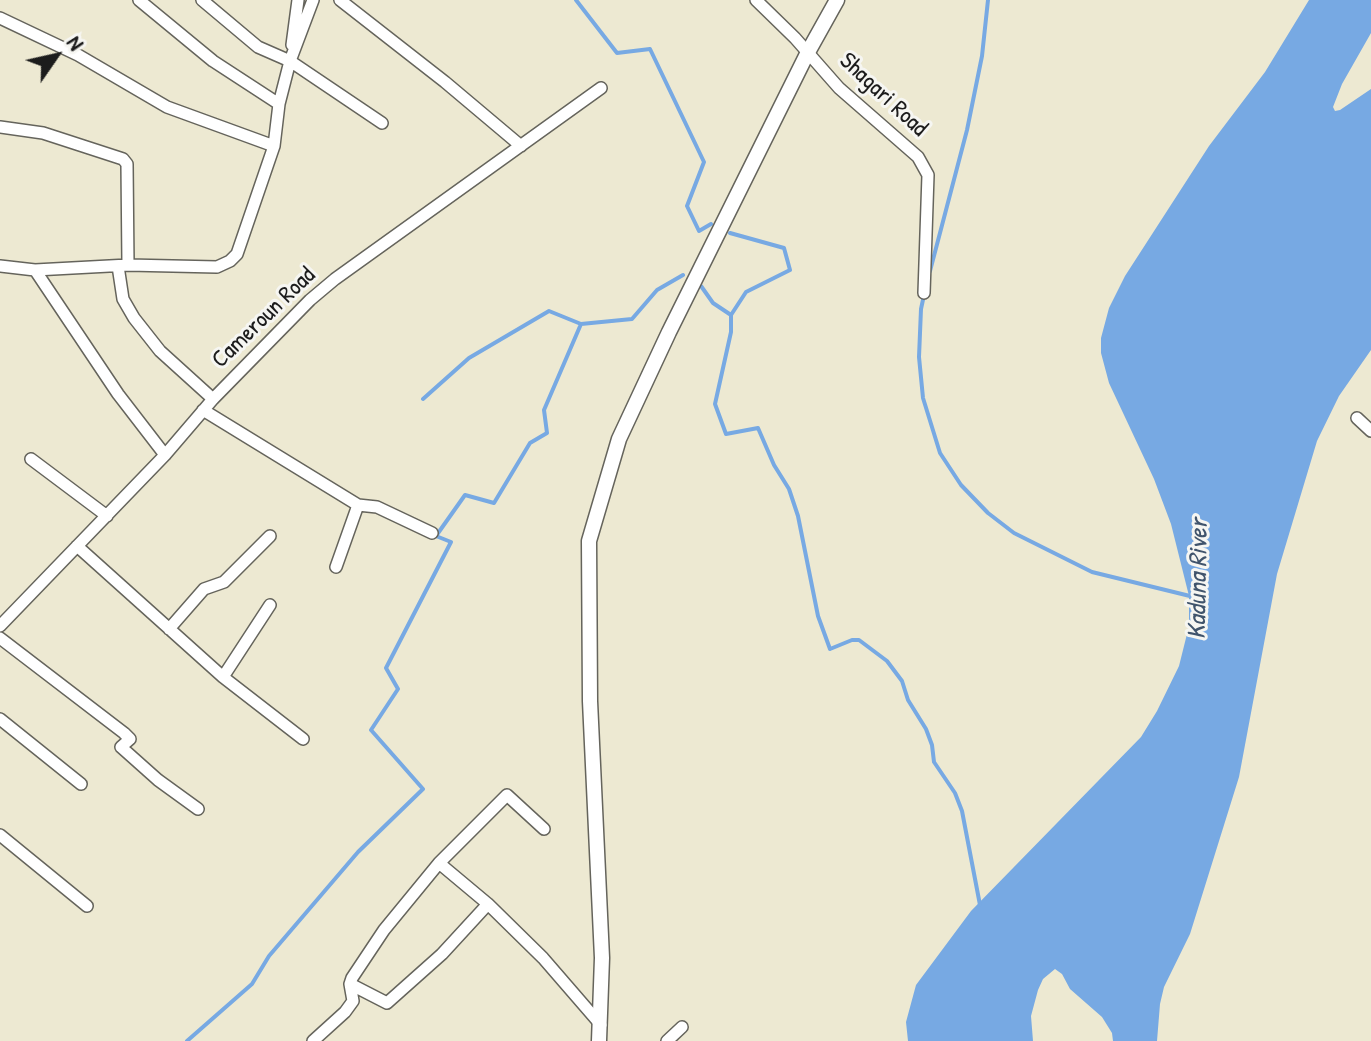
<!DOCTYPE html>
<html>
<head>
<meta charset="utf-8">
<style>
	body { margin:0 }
	#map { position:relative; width:1371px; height:1041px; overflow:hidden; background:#ede9d2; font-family:"Patrick Hand",sans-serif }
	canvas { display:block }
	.north { position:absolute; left:16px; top:16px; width:80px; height:80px; -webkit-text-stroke:6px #f6f6f2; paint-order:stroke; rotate:56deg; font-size:22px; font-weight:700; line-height:32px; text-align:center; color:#1c1c1c }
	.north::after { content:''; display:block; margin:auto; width:28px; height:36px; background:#1c1c1c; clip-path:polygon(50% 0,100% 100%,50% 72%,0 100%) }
</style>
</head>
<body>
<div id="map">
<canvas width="1371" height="1041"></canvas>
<div class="north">N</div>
</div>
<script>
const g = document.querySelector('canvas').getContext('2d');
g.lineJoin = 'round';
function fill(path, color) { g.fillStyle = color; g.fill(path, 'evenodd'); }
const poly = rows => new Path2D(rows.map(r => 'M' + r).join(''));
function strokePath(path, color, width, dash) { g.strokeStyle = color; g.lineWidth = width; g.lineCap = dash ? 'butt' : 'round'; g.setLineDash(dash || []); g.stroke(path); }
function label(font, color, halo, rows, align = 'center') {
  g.font = font + ' "Patrick Hand",sans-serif'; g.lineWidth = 6; g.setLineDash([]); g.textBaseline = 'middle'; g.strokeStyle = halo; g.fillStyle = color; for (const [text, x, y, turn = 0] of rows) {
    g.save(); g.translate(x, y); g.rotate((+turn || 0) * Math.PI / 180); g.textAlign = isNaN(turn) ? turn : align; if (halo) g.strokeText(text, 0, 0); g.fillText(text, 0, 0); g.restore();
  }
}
const water = poly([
	[1309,0,1371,0,1371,33,1342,84,1333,107,1335,111,1340,110,1371,89,1371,350,1339,396,1317,441,1277,574,1239,777,1190,934,1164,987,1160,1004,1157,1041,1113,1041,1112,1033,1102,1017,1070,989,1062,974,1055,969,1043,979,1038,990,1031,1016,1033,1041,908,1041,906,1022,916,985,971,911,1141,737,1157,711,1179,666,1189,626,1189,596,1171,524,1154,479,1109,383,1101,353,1101,338,1109,308,1125,276,1209,146,1265,72]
]);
const stream = poly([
	[576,0,617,53,650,49,704,162,687,206,699,231,711,224],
	[730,233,784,248,790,270,746,292,731,315,731,332,715,404,726,434,758,428,774,465,789,489,798,516,818,616,830,649,852,640,859,640,887,661,902,681,908,700,926,729,932,745,934,762,955,793,962,811,980,905],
	[930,271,967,130,982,56,988,0],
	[701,286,713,303,731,315],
	[924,295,921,309,919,357,923,398,940,453,961,485,988,513,1014,533,1092,572,1194,597],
	[423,399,469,358,549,311,581,324,632,319,657,290,683,275],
	[187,1041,252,984,269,956,358,852,423,789,371,730,398,689,386,668,451,542,436,536,465,495,494,503,530,443,547,433,544,410,581,324]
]);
const minor = poly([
	[139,0,213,61,279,104],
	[202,0,258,47,290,61,382,123],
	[340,0,445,82,521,146],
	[756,0,795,38,839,88,918,157,928,175,924,293],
	[0,18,78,55,167,107,274,146],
	[292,45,298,0],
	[0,127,43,133,123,159,127,164,128,265],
	[0,266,35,270,128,265,217,267,230,261,237,254,274,146,279,104,290,61,313,0],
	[118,266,123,299,134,318,160,351,213,399],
	[35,270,118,394,165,455],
	[203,410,358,505,377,507,432,533],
	[1357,418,1371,431],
	[31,459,107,516],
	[77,546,223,677,303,739],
	[336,567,358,505],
	[0,626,165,455,213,399,310,300,335,279,601,88],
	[169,629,204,589,224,582,270,536],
	[0,638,124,733,130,739,121,747,158,780,198,809],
	[223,677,270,605],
	[0,719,81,784],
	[0,835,87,906],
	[439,863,488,904,543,958,601,1025],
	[350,984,387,1003,442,954,488,904],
	[313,1041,345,1012,353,1001,350,984,352,978,384,930,439,863,507,795,544,829],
	[667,1041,682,1027]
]);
const tertiary = poly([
	[599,1041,602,958,590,701,589,541,619,439,669,332,808,52,837,0]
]);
const streetNames = [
	["Shagari Road",883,95,43],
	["Cameroun Road",264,318,-44]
];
const waterNames = [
	["Kaduna River",1199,579,-89]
];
fill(water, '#77a9e3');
strokePath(stream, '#77a9e3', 4);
strokePath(minor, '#65645c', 14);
strokePath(tertiary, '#65645c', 17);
strokePath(minor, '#fff', 11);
strokePath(tertiary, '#fff', 14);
label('24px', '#1c1c1c', '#f6f6f2', streetNames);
label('italic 26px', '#40546c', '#f6f6f2', waterNames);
</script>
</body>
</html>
